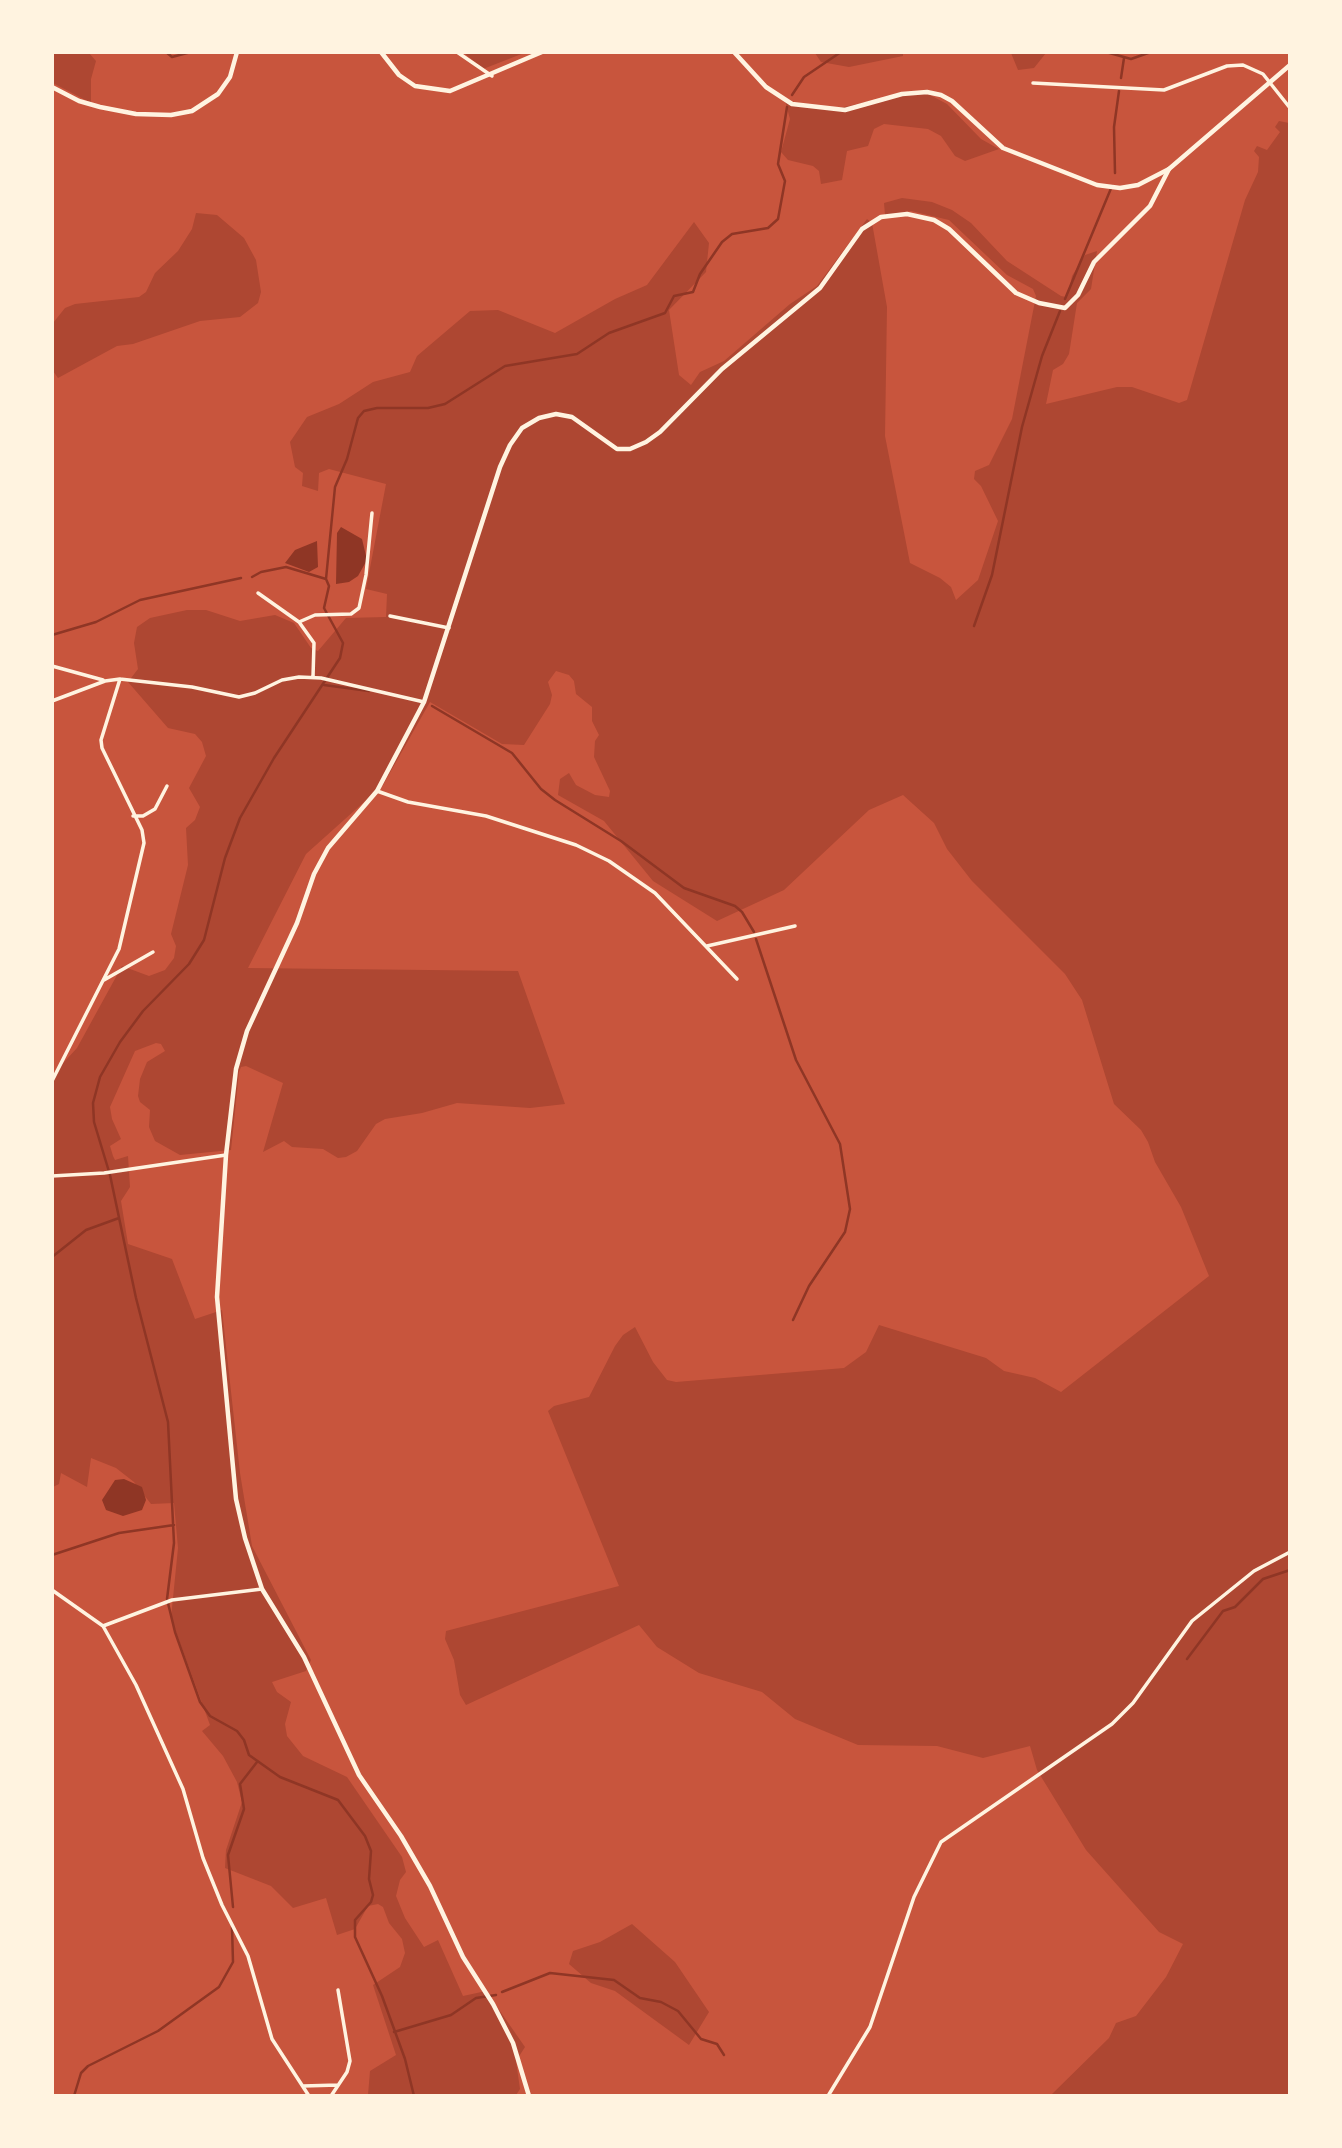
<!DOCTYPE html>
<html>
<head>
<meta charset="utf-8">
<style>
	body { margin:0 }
	#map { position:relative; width:1342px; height:2148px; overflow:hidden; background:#c8553d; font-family:"Roboto Condensed",sans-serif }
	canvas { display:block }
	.frame { position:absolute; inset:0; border:54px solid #fff3e0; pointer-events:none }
</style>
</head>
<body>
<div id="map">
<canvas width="1342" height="2148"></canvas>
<div class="frame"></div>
</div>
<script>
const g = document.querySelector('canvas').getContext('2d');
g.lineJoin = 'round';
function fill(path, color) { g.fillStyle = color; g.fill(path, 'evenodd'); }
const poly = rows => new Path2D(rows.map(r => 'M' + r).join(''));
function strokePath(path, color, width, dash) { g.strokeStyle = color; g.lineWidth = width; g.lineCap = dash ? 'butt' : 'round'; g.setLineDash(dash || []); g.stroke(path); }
const green = poly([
	[52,53,89,53,96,61,91,79,91,103,53,83],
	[464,53,524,53,483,69],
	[815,53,903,53,903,56,849,67,821,62],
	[1011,53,1046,53,1034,68,1018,70],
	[913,92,930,95,947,104,981,139,999,149,965,161,955,156,941,136,928,129,884,124,874,129,868,146,847,151,842,180,821,184,819,171,813,166,788,160,781,152,790,119,784,97,794,103,839,108],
	[1279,121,1289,123,1289,2095,1051,2095,1109,2038,1116,2023,1136,2016,1166,1977,1183,1944,1159,1932,1086,1850,1037,1770,1030,1746,983,1758,937,1746,858,1745,795,1719,762,1692,699,1673,657,1647,639,1625,466,1705,460,1695,454,1660,445,1639,446,1631,619,1586,548,1411,554,1406,589,1397,615,1346,623,1335,635,1327,653,1362,667,1380,676,1382,844,1368,866,1352,879,1325,986,1358,1004,1371,1035,1378,1061,1392,1209,1276,1181,1207,1155,1162,1148,1142,1141,1130,1114,1104,1082,1000,1065,974,972,881,947,849,934,823,903,795,869,810,784,890,717,921,653,881,604,821,558,795,560,779,569,773,576,785,595,795,609,797,610,791,594,757,595,741,599,735,592,721,592,707,576,694,574,681,569,675,556,671,548,682,552,695,550,704,524,745,502,744,430,702,383,785,306,854,248,968,518,971,565,1104,530,1108,457,1103,422,1113,385,1119,376,1124,357,1151,346,1157,338,1158,323,1149,292,1147,284,1141,263,1152,283,1083,246,1066,241,1067,239,1072,231,1150,180,1155,155,1141,149,1127,150,1110,140,1102,138,1096,140,1079,147,1062,165,1051,161,1044,156,1043,135,1051,110,1107,112,1119,121,1139,110,1146,113,1156,115,1160,128,1156,130,1187,121,1201,128,1244,172,1259,195,1319,222,1310,240,1473,252,1546,311,1660,306,1671,272,1682,277,1692,291,1702,285,1724,287,1736,303,1756,347,1777,402,1857,406,1872,400,1880,396,1896,405,1918,424,1947,438,1940,463,1996,486,1991,525,2047,516,2061,520,2089,516,2095,368,2095,370,2071,396,2055,373,1985,400,1967,405,1953,402,1939,389,1923,383,1907,378,1904,368,1906,355,1929,337,1935,326,1898,293,1908,271,1886,225,1868,226,1850,242,1802,237,1782,223,1756,202,1731,210,1725,171,1618,178,1548,174,1503,151,1504,134,1482,116,1468,91,1458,87,1487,61,1473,59,1484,53,1487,53,1074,77,1048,122,966,149,976,165,970,174,958,176,946,171,934,188,865,186,828,195,820,200,807,189,788,206,756,202,742,195,734,168,728,128,682,138,669,134,643,137,627,150,618,187,610,206,610,240,621,275,615,294,623,311,648,318,651,346,618,386,617,387,594,366,589,386,484,329,469,319,473,318,491,302,486,303,473,295,467,290,442,307,417,339,404,373,382,410,372,417,356,470,311,498,310,555,333,615,299,647,285,694,222,709,243,706,272,669,310,679,375,691,385,700,372,724,361,790,304,817,286,867,219,872,223,887,307,885,436,910,563,940,578,951,587,956,600,978,580,998,521,981,486,974,479,975,471,989,465,1012,419,1036,296,1033,289,1007,275,949,220,911,211,885,215,884,203,902,198,932,202,952,210,971,223,1007,261,1061,296,1066,297,1069,291,1072,276,1085,255,1097,251,1091,289,1077,303,1069,354,1063,364,1053,370,1046,404,1117,387,1132,387,1179,403,1187,400,1245,200,1258,172,1259,157,1254,151,1257,146,1267,150,1280,132,1275,127],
	[196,213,217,215,244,238,256,260,261,292,258,303,240,317,200,321,133,344,117,346,58,378,53,371,53,323,65,308,75,304,139,297,146,292,155,273,178,251,192,229],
	[632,1924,675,1962,709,2012,689,2045,615,1991,591,1983,569,1964,573,1951,600,1942]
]);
const water = poly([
	[341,527,362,539,367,560,358,576,349,582,336,584,337,533],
	[317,541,318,567,309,572,285,563,295,550],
	[124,1479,142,1487,146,1500,142,1510,123,1516,106,1510,102,1500,115,1480]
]);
const stream = poly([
	[166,52,172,57,191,52],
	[1106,52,1131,59,1151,52],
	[1121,78,1124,58],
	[792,95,804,77,841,52],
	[1115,173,1114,127,1119,91],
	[1065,299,1112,186],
	[252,577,261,572,286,567,326,579],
	[974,626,992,575,1022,427,1042,356,1060,311],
	[52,635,96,622,140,600,241,578],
	[324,685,369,691],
	[432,706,512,753,541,789,555,800,621,841,684,888,735,906,742,912,754,932],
	[756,939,796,1060,840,1144,850,1209,845,1232,809,1286,793,1320],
	[52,1257,86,1230,119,1218],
	[52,1555,119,1533,174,1525],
	[1187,1659,1223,1611,1235,1607,1263,1579,1290,1570],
	[233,1907,228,1855,244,1809,240,1784,257,1762],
	[502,1992,550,1973,614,1980,640,1998,661,2002,678,2011,701,2039,717,2044,724,2055],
	[394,2032,451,2015,476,1998,496,1995],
	[74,2096,81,2073,88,2066,158,2031,219,1987,233,1962,232,1927],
	[414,2096,405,2059,382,1996,355,1937,355,1920,371,1902,373,1895,369,1879,371,1851,365,1836,338,1800,280,1777,249,1755,244,1740,237,1731,210,1716,200,1702,175,1632,167,1599,174,1543,168,1422,136,1298,110,1175,94,1122,93,1103,100,1077,120,1042,143,1011,189,964,204,940,225,858,240,818,274,758,340,658,343,643,324,608,329,586,326,579,335,487,347,459,358,418,364,411,377,408,428,408,445,404,505,366,577,354,609,333,665,313,674,296,693,292,700,274,722,242,732,234,768,228,778,219,785,181,778,164,787,107]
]);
const minor = poly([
	[457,52,492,76],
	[1033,83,1164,90,1227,66,1243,65,1263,74,1290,108],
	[258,593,299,622,314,643,313,677],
	[390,616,449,628],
	[299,622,315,615,351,614,359,608,366,575,372,513],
	[52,666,103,680],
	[52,701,105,681,120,679,192,687,239,697,255,693,282,680,299,677,321,678,424,702],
	[377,791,408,802,486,816,576,845,609,861,655,893,737,979],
	[133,816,143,816,155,809,167,786],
	[707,946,795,926],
	[104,980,153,952],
	[52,1081,119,949,144,843,142,830,102,748,101,740,120,679],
	[52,1176,104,1173,226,1155],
	[52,1590,103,1626,136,1685,183,1789,203,1858,222,1905,248,1956,272,2039,309,2096],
	[103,1626,172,1600,262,1589],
	[303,2086,338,2085],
	[331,2096,347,2072,350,2061,338,1990],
	[828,2096,870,2027,914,1897,941,1842,1112,1724,1133,1703,1192,1621,1254,1571,1290,1552]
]);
const tertiary = poly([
	[529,2096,513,2043,493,2004,463,1957,430,1886,401,1836,359,1775,304,1657,262,1589,245,1538,236,1499,217,1297,226,1155,236,1069,247,1031,297,923,314,874,328,848,377,791,424,702,500,467,510,445,522,428,539,418,556,414,572,417,617,449,630,449,646,442,660,432,722,369,820,288,862,229,881,217,907,214,934,220,949,229,1016,293,1039,303,1065,308,1078,295,1094,262,1150,206,1169,169]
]);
const secondary = poly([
	[381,52,399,75,415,86,450,91,542,52],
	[734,52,766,87,792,104,845,110,902,94,927,92,941,95,952,101,1003,148,1097,185,1120,188,1138,185,1169,169,1290,65],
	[52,87,79,101,100,107,136,114,171,115,192,111,218,94,230,77,237,52]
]);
fill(green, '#ae4732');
fill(water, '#8f3625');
strokePath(stream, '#8f3625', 2.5);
strokePath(minor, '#fff3e0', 3.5);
strokePath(tertiary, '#fff3e0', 4.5);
strokePath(secondary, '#fff3e0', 4.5);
</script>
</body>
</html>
